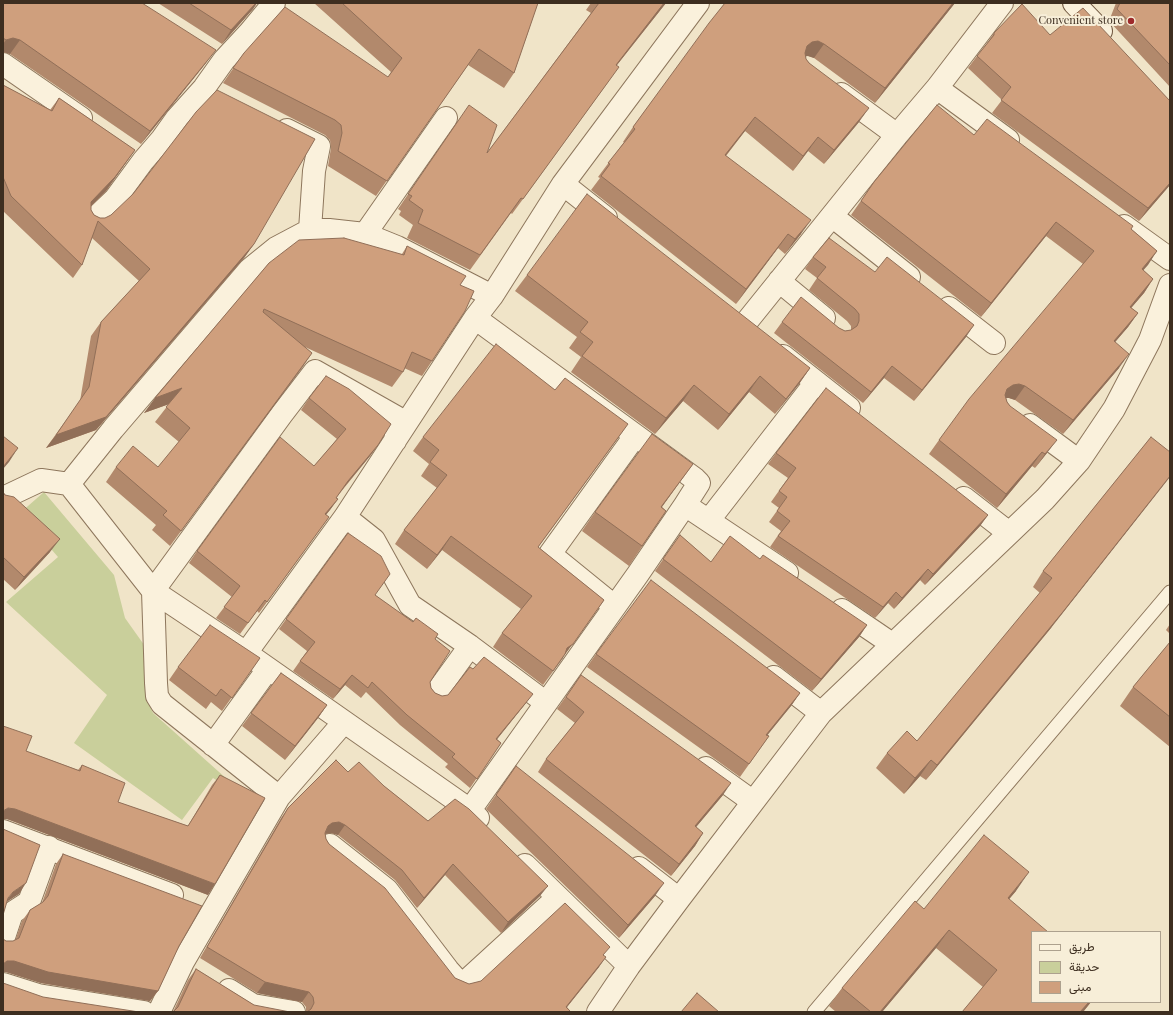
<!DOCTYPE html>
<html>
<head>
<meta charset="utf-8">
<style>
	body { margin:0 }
	#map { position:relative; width:1173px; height:1015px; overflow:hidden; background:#f0e4c8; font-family:"Playfair Display",Vazirmatn,serif }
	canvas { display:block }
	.frame { position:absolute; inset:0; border:4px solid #3d2e20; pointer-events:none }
	.legend { position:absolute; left:1031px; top:931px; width:130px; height:72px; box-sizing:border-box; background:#f7eed8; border:1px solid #ada18e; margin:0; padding:5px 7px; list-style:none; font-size:12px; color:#3d2e20 }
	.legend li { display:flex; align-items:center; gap:8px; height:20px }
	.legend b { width:20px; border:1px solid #ada18e }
</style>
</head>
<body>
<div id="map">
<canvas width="1173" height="1015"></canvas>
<div class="frame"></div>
<ul class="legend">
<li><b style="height:5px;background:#faf1dc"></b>طريق</li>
<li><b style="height:11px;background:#c9cf9b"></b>حديقة</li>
<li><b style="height:11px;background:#cf9f7d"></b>مبنى</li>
</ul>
</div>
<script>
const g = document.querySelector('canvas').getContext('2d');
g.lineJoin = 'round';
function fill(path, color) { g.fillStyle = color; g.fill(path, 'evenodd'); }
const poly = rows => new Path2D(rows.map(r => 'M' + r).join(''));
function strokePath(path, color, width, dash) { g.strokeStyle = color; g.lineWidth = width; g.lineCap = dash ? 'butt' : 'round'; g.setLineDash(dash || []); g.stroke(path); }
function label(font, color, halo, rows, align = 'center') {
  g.font = font + ' "Playfair Display",serif'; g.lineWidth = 4; g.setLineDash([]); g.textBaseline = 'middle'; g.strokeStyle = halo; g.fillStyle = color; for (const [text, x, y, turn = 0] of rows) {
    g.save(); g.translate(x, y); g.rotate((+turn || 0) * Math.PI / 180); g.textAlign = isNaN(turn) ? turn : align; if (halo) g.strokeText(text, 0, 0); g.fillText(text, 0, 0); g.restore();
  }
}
const green = poly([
	[44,492,114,575,125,618,147,649,146,697,153,713,256,805,213,778,182,820,74,743,107,695,6,602,58,557,20,513]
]);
const lane = poly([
	[814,1012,1170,592]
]);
const street = poly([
	[3,64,81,118],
	[937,88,1008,140],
	[841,94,897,135],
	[287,130,319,146,314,171,310,230],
	[563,184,606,218],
	[832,216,909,277],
	[93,220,115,199,143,161,162,139,177,118,204,88,224,60,250,32,274,3],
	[1124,226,1170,259],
	[365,234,446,118],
	[779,281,824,318],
	[949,308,994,343],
	[475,318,695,479,699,483,685,505,787,573],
	[744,325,897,135,937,88,1002,3],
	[783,356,849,408],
	[1030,425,1079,461],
	[395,441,398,418,315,371,282,414,153,591,246,653,470,810,478,818],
	[69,484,113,429,250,269,276,248,310,230,329,230,365,234,397,247,492,296],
	[3,498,41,480,69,484,153,591,156,683,157,696,162,704,279,797],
	[964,498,1009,533],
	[345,517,374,540,410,605,470,646,545,702],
	[709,520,816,382],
	[614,606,550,554,635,436],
	[842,610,892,644],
	[246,653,345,517,475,318,492,296,563,184,698,3],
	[774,677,821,713],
	[436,693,470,646],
	[213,745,268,669],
	[706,768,752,801],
	[470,810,638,574,685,505],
	[3,831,172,895],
	[330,845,387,890,448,970,457,980,465,982,558,897],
	[525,865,629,966],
	[639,868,679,899],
	[3,940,12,913,29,902,49,847],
	[3,984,38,995,144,1012],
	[229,990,253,1005,294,1012],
	[159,1012,183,962,279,797,344,722],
	[598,1012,629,966,679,899,821,713,1045,499,1079,461,1114,409,1150,340,1170,285]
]);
const secondary = poly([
	[1074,3,1101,31]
]);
const wall = poly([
	[3,3,206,63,141,144,10,54,3,52],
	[158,3,257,3,253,9,222,44],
	[314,3,538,3,514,73,504,88,468,65,376,196,328,166,331,148,330,140,325,135,223,83,244,53,388,77,391,72],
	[591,3,666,3,617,65,608,82,512,214,511,213,470,270,407,238,413,225,399,215,401,211,398,209,458,121,487,153,591,13,586,10],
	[725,3,955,3,875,103,814,58,808,56,805,56,806,59,859,122,824,164,808,151,793,171,745,131,726,156,801,234,785,254,778,248,736,304,591,190,600,178,598,177,624,142,623,142,633,127],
	[1116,3,1170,3,1170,87,1109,21],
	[994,33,1050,35,1170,101,1170,185,1139,221,992,113,1002,100,968,68,977,56,985,46],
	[3,85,50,110,59,98,135,150,106,191,91,206,91,210,94,215,100,218,254,244,244,258,96,430,46,448,80,401,91,336,101,322,139,281,92,238,82,265,73,278,3,211],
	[974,135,1131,229,1157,251,1143,270,1153,279,1144,293,1131,308,1138,313,1128,327,1115,342,1119,368,1063,434,1015,400,1009,398,1006,398,1007,402,1047,453,1035,468,1032,466,997,508,929,454,939,440,1083,264,1046,236,981,317,851,215,874,182],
	[407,246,460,285,432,361,422,376,404,368,403,372,392,387,305,347,312,353,170,546,152,530,156,525,106,482,116,467,158,467,179,442,155,422,169,404,144,413,269,263,402,254],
	[813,257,875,272,966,337,914,401,884,378,863,403,774,333,782,322,839,328,845,331,851,330,851,326,847,321,809,290,817,278,805,269],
	[527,275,810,368,799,384,775,414,749,392,718,430,683,401,655,434,571,372,581,357,569,348,577,337,515,291],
	[555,390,618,438,538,547,604,600,543,685,493,647,502,633,521,609,442,550,427,569,395,544,404,530,437,488,421,476,429,464,413,451,423,437],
	[309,398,378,445,370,456,336,498,338,499,326,515,329,517,259,613,257,611,240,634,216,618,232,597,189,563,197,551,314,466,337,439,301,410],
	[1151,437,1051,628,926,780,920,776,904,794,876,768,887,753,917,741,1040,593,1033,587,1043,571],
	[776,453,988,515,980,526,925,585,920,580,894,609,888,603,875,618,770,547,781,531,769,522,779,508,771,502,788,478,768,464],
	[693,464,662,507,666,511,629,566,582,531,595,512],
	[3,492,50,552,15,590,3,579],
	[348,533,375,595,435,639,430,682,431,688,435,693,442,696,526,703,497,739,501,743,470,788,445,767,448,764,400,725,366,692,361,698,345,685,333,699,293,671,307,651,279,629],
	[680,535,711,562,867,625,859,637,812,691,655,571],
	[1170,624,1170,634,1166,630],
	[1170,642,1170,747,1120,706,1133,687],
	[596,654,800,693,791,706,767,735,769,736,740,777,587,667],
	[260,658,222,711,211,702,206,709,169,680,178,667],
	[281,673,327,705,318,718,285,760,242,726],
	[581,675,723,795,696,827,703,833,695,846,671,876,538,772,546,759,575,723,557,709],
	[26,751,78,770,82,765,118,802,188,826,212,785,220,775,208,895,7,819],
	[516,766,655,896,619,938,486,809],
	[348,772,384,786,428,821,540,896,501,933,445,875,417,908,395,880,338,835,331,833,325,834,326,839,329,844,455,978,469,984,604,955,599,967,567,1007,571,1012,306,1012,306,1007,302,1002,257,993,200,958,281,818,288,808],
	[63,854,179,946,158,991,150,1001,41,983,6,972,3,972,3,939,6,941,15,941,22,921,30,910,42,903,56,864],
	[1016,891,1009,899,1032,1002,1091,1002,1083,1012,962,1012,983,987,936,948,882,1012,836,1012,829,1006,842,988,924,909],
	[196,969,254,1005,173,1012,188,980]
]);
const shadedWall = poly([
	[256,3,257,3,253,9,222,44,231,30],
	[664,3,666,3,605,80,616,65],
	[953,3,955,3,875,103,885,88],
	[13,38,20,40,10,54,3,52,3,44,6,40],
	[818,41,824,44,814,58,808,56,802,57,807,46,812,42],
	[216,50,206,63,141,144,150,131],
	[619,67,608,82,512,214,523,199],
	[869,108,859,122,824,164,834,150],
	[755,117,745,131,715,169,725,155],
	[818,137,808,151,793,171,803,156],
	[135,150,106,191,81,216,91,202],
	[1170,183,1170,185,1139,221,1148,208],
	[811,220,801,234,785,254,795,239],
	[1056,222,1046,236,981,317,991,303],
	[788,234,778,248,736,304,746,289],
	[254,244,244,258,96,430,46,448,56,435],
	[1157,251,1148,265,1132,283,1142,269],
	[1153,279,1144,293,1120,321,1130,307],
	[1138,313,1128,327,1104,355,1114,341],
	[974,325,966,337,914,401,922,390],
	[312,353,302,368,170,546,181,531],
	[1129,354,1119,368,1063,434,1073,420],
	[892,366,884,378,863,403,871,392],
	[810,368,799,384,775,414,786,399],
	[760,376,749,392,718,430,729,414],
	[1019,384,1025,386,1015,400,1009,398,1003,398,1007,389,1013,385],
	[694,385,683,401,655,434,666,418],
	[182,388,172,403,144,413,155,398],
	[628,424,618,438,528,561,538,547],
	[1057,440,1047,453,1035,468,1045,454],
	[378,445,370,456,340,492,348,481],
	[18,448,9,462,3,469,3,467],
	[1042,452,1032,466,997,508,1006,494],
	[693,464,679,483,648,526,661,507],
	[1170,476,1170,477,1051,628,926,780,937,765],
	[338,499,330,510,317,525,325,514],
	[988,515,980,526,925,585,933,574],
	[451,536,442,550,427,569,437,555],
	[60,539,50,552,15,590,24,577],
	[928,569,920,580,894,609,902,598],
	[896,592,888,603,875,618,883,607],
	[604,600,543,685,563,658,567,648],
	[867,625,859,637,812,691,821,679],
	[352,675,345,685,333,699,340,689],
	[800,693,791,706,757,748,766,735],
	[533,694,526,703,490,748,496,739],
	[327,705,318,718,285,760,295,746],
	[931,760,920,776,904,794,915,778],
	[731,783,723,795,686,839,695,826],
	[8,808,15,809,215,884,208,895,7,819,3,819,3,811],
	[339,822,345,825,338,835,331,833,325,834,328,826,332,823],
	[703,833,695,846,671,876,679,864],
	[453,864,445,875,417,908,424,898],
	[1029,872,1016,891,994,917,1008,898],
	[26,883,19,894,5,903,3,905,13,892],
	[664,883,655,896,619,938,628,925],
	[548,886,540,896,501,933,508,922],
	[949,930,936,948,882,1012,880,1012],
	[606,957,599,967,563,1012,566,1007],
	[7,961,14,961,158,991,150,1001,41,983,6,972,3,972,3,964],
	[265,982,309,992,302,1002,257,993],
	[1089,1002,1091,1002,1083,1012,1080,1012]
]);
const building = poly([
	[3,3,142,3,216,50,150,131,20,40,13,38,6,40,3,38,3,3],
	[189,3,256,3,231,30,189,3],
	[342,3,538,3,514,73,479,49,387,181,338,151,342,133,341,125,335,120,233,68,244,53,285,7,388,77,402,58,342,3],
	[599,3,664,3,616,65,619,67,523,199,521,198,480,255,418,223,423,210,409,200,412,196,408,194,469,105,497,125,487,153,599,3],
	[725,3,953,3,885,88,824,44,818,41,812,42,807,46,805,53,806,59,809,63,869,108,834,150,818,137,803,156,755,117,725,155,811,220,795,239,788,234,746,289,601,176,610,164,608,163,635,129,633,127,709,23,725,3],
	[1120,3,1170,3,1170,65,1117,9,1120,3],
	[1022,4,1050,35,1083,8,1170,101,1170,183,1148,208,1001,100,1011,87,977,56,994,35,994,33,1022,4],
	[3,85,52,111,59,98,135,150,115,177,91,202,91,210,94,215,100,218,105,218,111,215,133,194,196,112,217,90,315,139,254,244,106,417,56,435,89,387,101,322,150,269,98,221,82,265,11,196,3,177,3,85],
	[937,105,974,135,987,119,1133,226,1131,229,1157,251,1142,269,1153,279,1130,307,1138,313,1114,341,1129,354,1073,420,1025,386,1019,384,1013,385,1007,389,1005,395,1007,402,1010,406,1057,440,1045,454,1042,452,1006,494,939,440,969,399,1094,251,1056,222,991,303,861,201,874,182,937,105],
	[587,194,810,368,786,399,760,376,729,414,694,385,666,418,582,356,593,342,580,332,588,322,527,275,587,194],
	[344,238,404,255,407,246,466,276,460,285,474,291,465,311,432,361,412,352,403,372,264,309,263,312,312,353,181,531,163,515,167,511,116,467,133,446,158,467,190,428,166,407,182,388,155,398,269,263,299,240,344,238],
	[829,238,875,272,887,257,974,325,922,390,892,366,871,392,782,322,801,297,839,328,845,331,851,330,857,326,859,321,859,314,855,309,817,278,826,267,813,257,829,238],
	[496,344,555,390,565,378,628,424,538,547,604,600,573,644,567,648,565,654,553,671,502,633,532,596,451,536,437,555,404,530,447,475,430,462,439,450,423,437,496,344],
	[326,376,349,389,391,424,378,445,348,481,336,498,338,499,325,514,329,517,267,602,265,600,248,623,224,607,240,586,197,551,280,437,314,466,346,429,309,398,326,376],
	[826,388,988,515,933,574,928,569,902,598,896,592,883,607,778,536,790,521,777,511,787,497,779,491,796,468,776,453,826,388],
	[652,434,693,464,661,507,666,511,642,546,595,512,652,434],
	[3,436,18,448,3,467,3,436],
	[1151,437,1170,452,1170,476,1062,613,937,765,931,760,915,778,887,753,907,731,917,741,1052,578,1043,571,1151,437],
	[3,492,5,495,14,497,60,539,24,577,3,557,3,492],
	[348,533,381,556,390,574,375,595,413,622,416,618,438,634,435,639,450,651,430,682,431,688,435,693,442,696,448,695,470,667,473,669,484,657,533,694,496,739,501,743,477,779,452,757,455,754,407,715,372,682,368,688,352,675,340,689,300,661,315,642,286,619,348,533],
	[680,535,711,562,730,536,760,559,763,555,867,625,821,679,663,559,680,535],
	[651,580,800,693,766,735,769,736,749,764,596,654,651,580],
	[210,625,260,658,232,698,221,689,216,696,178,667,210,625],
	[1170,642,1170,717,1133,687,1170,642],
	[281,673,327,705,295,746,251,713,281,673],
	[581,675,731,783,695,826,703,833,679,864,546,759,584,712,566,697,581,675],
	[3,726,32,736,26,751,80,771,82,765,125,783,118,802,188,826,220,775,265,798,215,884,15,809,8,808,3,811,3,726],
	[336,760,348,772,359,762,384,786,428,821,455,799,469,809,548,886,508,922,453,864,424,898,402,870,345,825,339,822,332,823,328,826,325,833,326,839,329,844,385,888,455,978,469,984,481,981,565,903,610,947,603,955,606,957,566,1007,571,1012,307,1012,311,1009,314,1003,313,997,309,992,265,982,207,947,288,808,336,760],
	[516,766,664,883,628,925,496,795,516,766],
	[3,829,40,845,26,883,13,892,8,898,3,915,3,829],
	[984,835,1029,872,1008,898,1048,932,1032,932,1032,1002,1089,1002,1080,1012,962,1012,997,970,949,930,880,1012,871,1012,842,988,915,901,924,909,984,835],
	[63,854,202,906,179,946,158,991,48,972,14,961,7,961,3,964,3,939,6,941,13,941,19,938,30,910,43,902,48,896,63,854],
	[196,969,254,1005,290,1012,172,1012,174,1011,178,1007,196,969],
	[3,983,43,997,139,1012,3,1012,3,983],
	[697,993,719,1012,681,1012,697,993]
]);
const markers = [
	[1131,21,4,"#9e2a2b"]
];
const poiNames = [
	["Convenient store",1123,21]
];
fill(green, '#c9cf9b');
strokePath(lane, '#8d765c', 15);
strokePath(street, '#8d765c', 24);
strokePath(secondary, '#6f573f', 24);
strokePath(lane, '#faf1dc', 13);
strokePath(street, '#faf1dc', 22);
strokePath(secondary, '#faf1dc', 22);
fill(wall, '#b2896c');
fill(shadedWall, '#916f58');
fill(building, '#cf9f7d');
strokePath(building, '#916f58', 1);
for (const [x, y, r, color] of markers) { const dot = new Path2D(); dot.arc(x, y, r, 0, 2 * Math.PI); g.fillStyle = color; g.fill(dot); strokePath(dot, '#f7eed8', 1.5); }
label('11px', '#3d2e20', '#f7eed8', poiNames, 'right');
</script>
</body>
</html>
